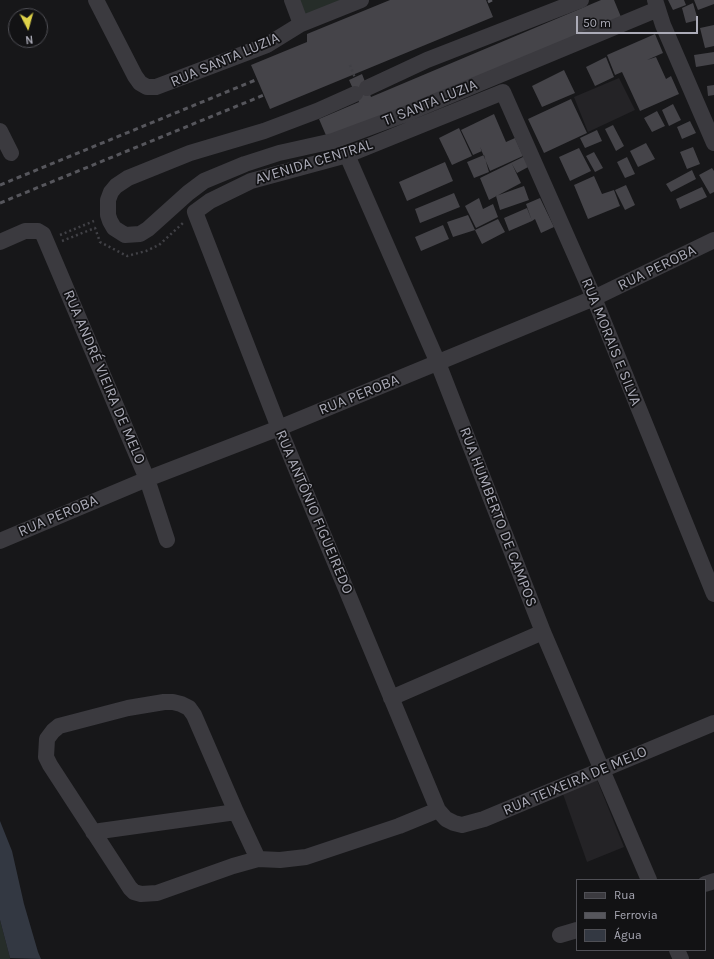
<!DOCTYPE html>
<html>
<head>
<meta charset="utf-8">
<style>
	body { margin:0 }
	#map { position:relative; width:714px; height:959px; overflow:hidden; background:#171719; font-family:Karla,sans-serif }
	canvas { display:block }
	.legend { position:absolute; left:576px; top:879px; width:130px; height:72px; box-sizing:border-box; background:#121214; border:1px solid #4f4f55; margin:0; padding:5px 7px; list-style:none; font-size:12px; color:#ababb7 }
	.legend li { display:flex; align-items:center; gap:8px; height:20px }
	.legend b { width:20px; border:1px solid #4f4f55 }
	.north { position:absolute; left:8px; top:8px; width:40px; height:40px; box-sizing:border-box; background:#121214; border:1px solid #4f4f55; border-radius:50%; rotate:174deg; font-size:11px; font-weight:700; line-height:16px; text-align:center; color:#ababb7 }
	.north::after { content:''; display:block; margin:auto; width:14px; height:18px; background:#dfd249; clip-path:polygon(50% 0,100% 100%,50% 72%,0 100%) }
	.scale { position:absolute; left:576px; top:16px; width:122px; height:18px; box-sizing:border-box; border:2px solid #ababb7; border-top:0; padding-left:5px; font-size:12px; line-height:14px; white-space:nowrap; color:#ababb7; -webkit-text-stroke:3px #121214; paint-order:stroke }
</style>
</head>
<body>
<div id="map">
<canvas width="714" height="959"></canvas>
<ul class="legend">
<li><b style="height:5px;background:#3b3a3f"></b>Rua</li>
<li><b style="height:5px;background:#56565c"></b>Ferrovia</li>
<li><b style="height:11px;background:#333842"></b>Água</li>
</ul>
<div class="north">N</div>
<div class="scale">50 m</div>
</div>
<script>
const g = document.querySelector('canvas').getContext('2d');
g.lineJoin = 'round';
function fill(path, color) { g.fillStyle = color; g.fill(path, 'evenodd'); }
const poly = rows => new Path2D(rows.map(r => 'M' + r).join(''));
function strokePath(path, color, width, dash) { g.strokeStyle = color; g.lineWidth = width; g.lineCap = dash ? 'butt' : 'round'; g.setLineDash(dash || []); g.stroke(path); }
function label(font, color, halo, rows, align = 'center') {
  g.font = font + ' Karla,sans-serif'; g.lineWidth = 3.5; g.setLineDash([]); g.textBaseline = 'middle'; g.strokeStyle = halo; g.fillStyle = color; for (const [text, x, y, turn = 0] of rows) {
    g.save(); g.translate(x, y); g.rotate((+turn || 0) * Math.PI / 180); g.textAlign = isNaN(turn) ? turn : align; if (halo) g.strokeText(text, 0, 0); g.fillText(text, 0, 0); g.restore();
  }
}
const built = poly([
	[619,78,635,110,588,132,574,97],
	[597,780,624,847,587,862,563,794]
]);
const green = poly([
	[297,0,343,0,305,17],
	[0,920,10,958,10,959,0,959]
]);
const water = poly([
	[0,821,12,851,24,904,38,952,41,959,10,958,0,920]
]);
const building = poly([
	[390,0,486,0,493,17,270,109,251,65,307,42,307,34],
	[601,0,614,0,621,17,328,140,319,119,359,102,349,80,362,74,371,97],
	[668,0,684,0,686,5,673,10],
	[694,0,714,0,714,4,698,10],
	[693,3,698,20,686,23,682,8],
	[714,25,714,46,705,48,700,28],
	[655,34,663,53,647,60,656,57,666,79,671,76,679,94,640,111,622,72,615,75,607,55],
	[714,52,714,64,696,67,694,55],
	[606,57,614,77,595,86,586,67],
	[564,70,575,93,542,107,532,86],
	[714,85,714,95,708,96,707,86],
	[571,99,587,133,544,153,528,119],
	[673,104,681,120,669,126,662,110],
	[657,111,665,126,652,132,644,118],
	[494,114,506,142,515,138,523,156,490,171,480,147,482,151,473,155,461,130],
	[690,121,696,133,682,139,677,127],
	[613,125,624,146,616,151,605,129],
	[459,128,472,156,452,165,439,138],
	[597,130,602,141,585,148,580,138],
	[646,143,655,159,638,167,630,151],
	[693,147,700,164,687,169,680,152],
	[579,148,591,171,570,181,559,157],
	[594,152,603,168,595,172,586,156],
	[484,155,489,172,474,178,467,162],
	[525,156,530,166,517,173,512,164,521,183,489,200,480,178],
	[627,157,635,174,625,178,617,162],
	[445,162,453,181,407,201,399,182],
	[712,168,714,171,714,192,710,194,699,175],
	[692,170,696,179,671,192,666,184],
	[594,176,602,194,614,190,620,206,588,219,574,185],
	[626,185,635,205,625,210,615,190],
	[524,186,529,200,500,210,496,196],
	[702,187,707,197,680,209,676,199],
	[454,193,460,207,420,223,415,209],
	[479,198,483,209,493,204,498,217,476,228,465,206],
	[540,198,554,227,541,233,535,219,532,221,526,204],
	[527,208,532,221,509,231,504,218],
	[468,215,475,230,453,237,447,222],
	[498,219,505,232,482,244,475,230],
	[443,225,449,239,421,251,415,237]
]);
const path = poly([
	[350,65,355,78],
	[60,235,94,221],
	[62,241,95,228,100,242,127,256,146,251,159,245,183,223]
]);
const minor = poly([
	[96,0,135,76,140,83,147,87,156,87,267,45,301,24,361,0],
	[292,0,301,24],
	[655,0,663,25,714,143],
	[367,88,427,60,581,0],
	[355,94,317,111,264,131,190,153,128,178,116,186,111,192,108,200,108,215,110,221,114,228,125,235,140,234,148,229,188,193,204,181,245,164,279,153,333,141,403,115,658,9],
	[0,131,11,153],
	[347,155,438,363,543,632,649,880],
	[0,242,25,231,38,231,43,234,147,479,167,540],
	[0,541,147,479,279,428,594,298,714,240],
	[714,594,594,298,503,92,347,155,251,181,210,201,195,212,279,428,438,810,446,819,454,823,462,825,484,819,714,723],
	[391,698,543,632],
	[93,832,236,812],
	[258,859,236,812,194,715,189,708,181,704,173,702,164,702,128,708,59,726,53,731,47,739,46,757,50,765,130,888,134,892,141,894,157,893,233,866,258,859,280,860,306,857,399,826,438,810],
	[705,884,714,881],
	[560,935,577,930],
	[677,950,681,959]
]);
const rail = poly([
	[488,2,492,0],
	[0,185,258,79],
	[0,203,264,95]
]);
const streetNames = [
	["RUA SANTA LUZIA",225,60,-23],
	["TI SANTA LUZIA",430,103,-22],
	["AVENIDA CENTRAL",314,162,-17],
	["RUA PEROBA",657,268,-26],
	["RUA MORAIS E SILVA",611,342,68],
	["RUA ANDRÉ VIEIRA DE MELO",104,377,67],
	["RUA PEROBA",359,395,-22],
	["RUA ANTÔNIO FIGUEIREDO",314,512,67],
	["RUA PEROBA",58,516,-23],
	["RUA HUMBERTO DE CAMPOS",498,517,69],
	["RUA TEIXEIRA DE MELO",575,781,-23]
];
fill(built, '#242326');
fill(green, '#262d29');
fill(water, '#333842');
fill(building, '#454449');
strokePath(path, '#414146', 2.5, [2, 3]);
strokePath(minor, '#3b3a3f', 16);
strokePath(rail, '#56565c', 3, [5, 4]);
label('15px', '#ababb7', '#121214', streetNames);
</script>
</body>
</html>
